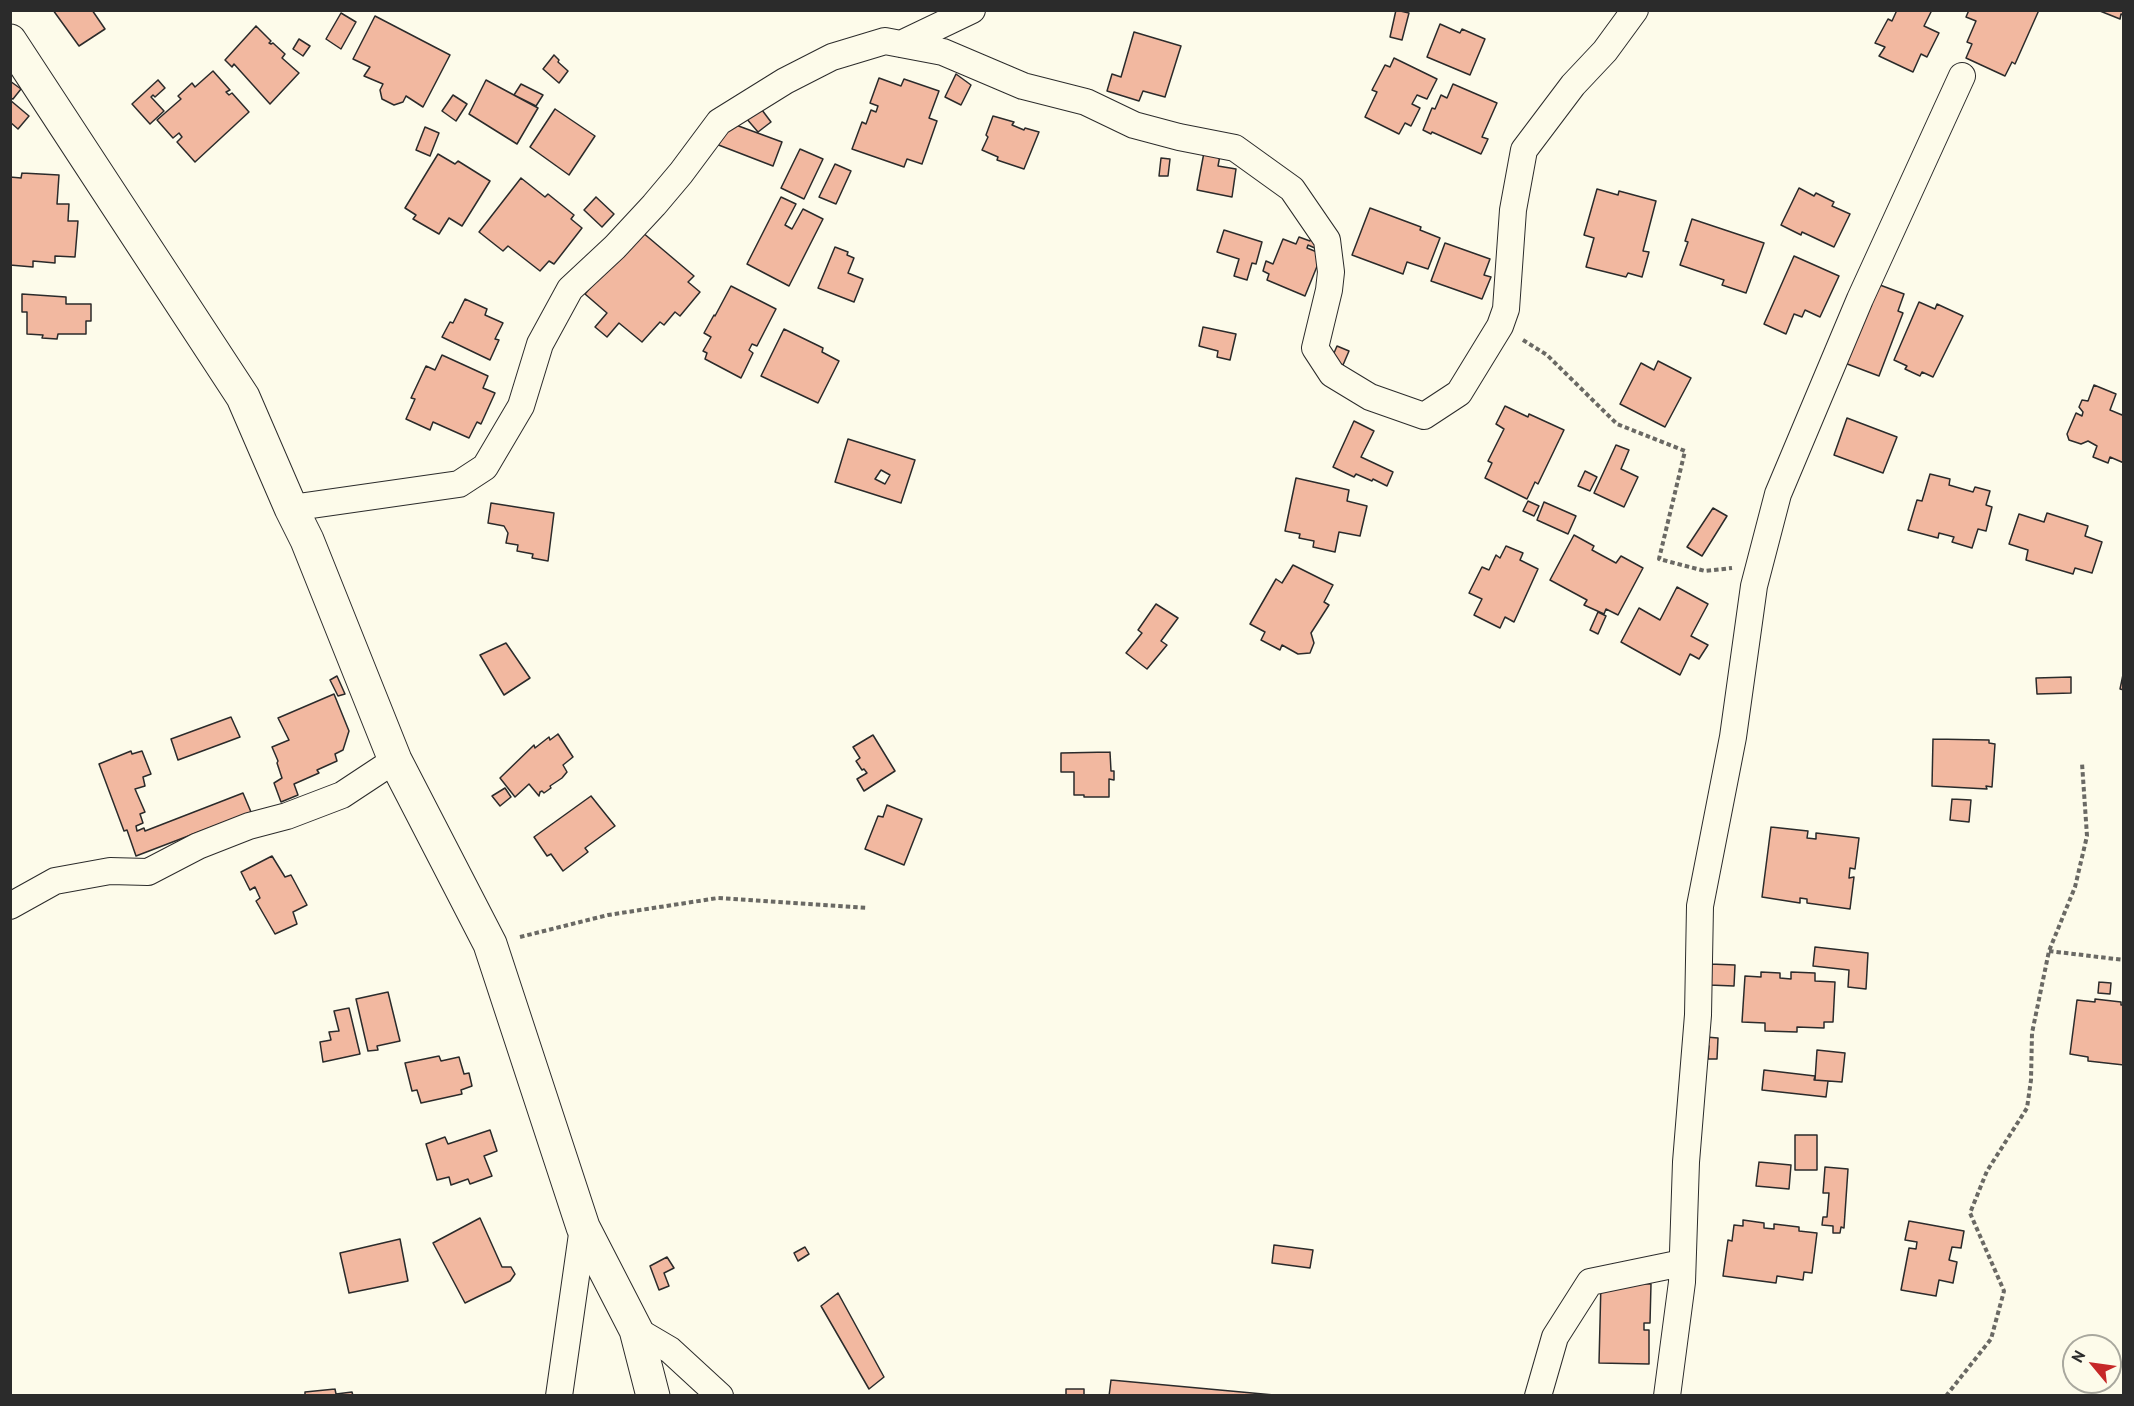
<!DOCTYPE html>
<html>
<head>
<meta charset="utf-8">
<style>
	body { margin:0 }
	#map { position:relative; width:2134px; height:1406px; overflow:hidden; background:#fdfbea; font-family:"PT Sans",sans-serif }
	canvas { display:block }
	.frame { position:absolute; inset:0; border:12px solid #2b2b2b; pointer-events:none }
	.north { position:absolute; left:2062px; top:1334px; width:60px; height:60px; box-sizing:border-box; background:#fdfbea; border:2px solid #a9a89e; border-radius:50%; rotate:299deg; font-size:16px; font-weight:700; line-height:24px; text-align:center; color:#2b2b2b }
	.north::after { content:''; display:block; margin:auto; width:21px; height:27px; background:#c62828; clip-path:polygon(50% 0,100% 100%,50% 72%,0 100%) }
</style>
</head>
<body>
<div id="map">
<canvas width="2134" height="1406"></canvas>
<div class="frame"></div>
<div class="north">N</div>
</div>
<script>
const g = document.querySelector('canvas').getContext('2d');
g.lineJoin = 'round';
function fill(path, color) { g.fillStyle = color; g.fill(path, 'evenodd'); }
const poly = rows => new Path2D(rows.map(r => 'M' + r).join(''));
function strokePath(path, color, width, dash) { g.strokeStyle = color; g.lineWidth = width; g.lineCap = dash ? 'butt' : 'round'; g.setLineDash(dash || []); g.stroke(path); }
const building = poly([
	[53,10,92,10,105,29,79,46,53,10],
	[1396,10,1409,13,1402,40,1390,37,1396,10],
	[1897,10,1932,10,1924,26,1939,33,1927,57,1921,54,1913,72,1879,56,1885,47,1875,43,1888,19,1892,21,1897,10],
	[1969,10,2039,10,2015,64,2012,62,2005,76,1966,58,1972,44,1967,42,1976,21,1966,17,1969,10],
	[2124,10,2124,15,2121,14,2120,19,2100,11,2124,10],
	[341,13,356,22,341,49,326,39,341,13],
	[375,16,450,55,423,107,406,96,403,102,394,105,382,99,380,90,383,84,364,76,370,67,353,59,375,16],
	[1440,24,1460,33,1462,29,1485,39,1470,75,1427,57,1440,24],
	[256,26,271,41,269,43,271,44,273,43,285,54,282,58,299,73,270,104,234,64,232,67,225,60,256,26],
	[1134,32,1181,46,1165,97,1143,91,1139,101,1107,91,1112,74,1121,77,1134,32],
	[299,39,310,46,303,56,293,49,299,39],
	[554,55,559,60,558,62,568,71,559,83,543,69,554,55],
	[1394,58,1437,79,1427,99,1417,95,1412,104,1420,108,1411,126,1405,123,1399,134,1365,117,1377,92,1372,90,1385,65,1390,67,1394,58],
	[213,71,230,90,226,92,229,95,232,93,249,112,195,162,177,142,182,137,179,133,173,138,157,120,181,99,178,96,192,83,195,87,213,71],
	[956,74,971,85,961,105,945,97,956,74],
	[879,78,901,86,904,79,939,91,929,118,937,121,922,164,907,159,904,167,852,149,862,122,866,124,871,110,876,112,878,106,870,103,879,78],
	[158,80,165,88,155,97,153,95,151,97,164,111,150,124,132,104,158,80],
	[486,80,538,108,517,144,469,114,486,80],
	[10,81,21,89,13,99,10,98,10,81],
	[521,84,543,95,536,106,514,95,521,84],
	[1453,84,1497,103,1482,137,1488,139,1481,154,1432,132,1431,134,1423,130,1432,108,1435,109,1441,95,1447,98,1453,84],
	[453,95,467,104,456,121,442,111,453,95],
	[10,100,29,116,18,129,10,122,10,100],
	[759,106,771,122,758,132,746,118,759,106],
	[555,109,595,136,569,175,530,147,555,109],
	[993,116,1014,122,1012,125,1024,130,1025,128,1039,132,1024,169,997,160,998,157,982,150,988,137,986,135,993,116],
	[725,121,782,142,773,166,716,144,725,121],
	[425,127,439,133,430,156,416,150,425,127],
	[1205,147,1221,150,1218,166,1236,169,1232,197,1197,190,1205,147],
	[800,149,823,159,804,199,781,188,800,149],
	[438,154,455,164,458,161,490,181,462,226,449,218,439,234,413,219,416,215,405,208,438,154],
	[1161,158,1170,159,1168,176,1159,176,1161,158],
	[835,164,851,171,836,204,819,197,835,164],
	[22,173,59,175,57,204,69,204,68,221,78,221,75,257,55,256,55,263,33,261,33,267,10,265,10,177,21,178,22,173],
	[521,178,545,197,548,194,574,215,571,219,582,228,554,264,549,261,540,271,508,246,503,251,479,232,521,178],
	[1799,188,1814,196,1816,193,1834,202,1832,206,1850,214,1834,247,1802,232,1801,235,1781,225,1799,188],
	[1597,189,1618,195,1619,191,1656,201,1643,251,1649,252,1642,277,1628,273,1626,277,1586,267,1594,238,1584,235,1597,189],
	[596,197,614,214,602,227,584,210,596,197],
	[781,197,796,204,785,225,792,229,803,209,823,219,789,286,747,264,781,197],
	[1370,208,1421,227,1420,230,1440,238,1428,269,1407,262,1403,274,1352,255,1370,208],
	[1692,219,1764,243,1746,293,1722,285,1724,280,1680,265,1688,242,1685,241,1692,219],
	[1224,230,1262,242,1256,264,1252,263,1247,280,1234,276,1239,259,1217,252,1224,230],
	[642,232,694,276,688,282,700,292,680,316,675,312,664,325,660,322,642,342,619,323,607,337,595,327,607,313,585,294,625,246,642,232],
	[1312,236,1317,249,1308,245,1307,248,1322,254,1305,296,1267,280,1269,274,1263,271,1266,261,1273,264,1283,239,1296,244,1299,237,1310,241,1312,236],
	[1445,243,1490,259,1484,275,1491,277,1482,299,1431,281,1445,243],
	[835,247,848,252,847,255,854,258,848,273,863,279,854,302,818,288,835,247],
	[1794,256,1839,276,1820,317,1805,310,1802,317,1794,314,1786,334,1764,324,1794,256],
	[1872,282,1904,294,1898,311,1903,313,1879,376,1842,362,1872,282],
	[731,286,776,309,757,346,752,344,749,350,753,353,741,378,705,359,707,353,703,351,711,337,704,333,714,315,715,316,731,286],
	[22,294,66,297,66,304,91,304,91,321,86,321,86,334,58,334,57,339,42,338,43,335,27,334,27,312,22,312,22,294],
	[465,299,487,309,485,315,503,323,495,339,499,340,490,360,442,337,450,322,453,323,465,299],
	[1919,302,1935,309,1937,304,1963,316,1933,377,1922,372,1920,376,1905,369,1907,366,1894,360,1919,302],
	[1203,327,1236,334,1230,360,1217,357,1218,351,1199,346,1203,327],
	[784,329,823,348,822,352,839,361,818,403,761,376,784,329],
	[1337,346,1349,351,1343,365,1331,360,1337,346],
	[442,355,488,376,483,388,495,393,481,424,477,422,469,438,433,422,430,430,406,419,415,399,411,398,426,366,435,370,442,355],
	[1658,361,1691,378,1665,427,1620,404,1641,363,1654,370,1658,361],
	[2094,385,2116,394,2110,410,2122,415,2124,411,2124,463,2110,457,2108,463,2093,457,2097,446,2088,441,2081,444,2069,440,2067,434,2076,413,2082,416,2083,412,2079,407,2082,400,2088,401,2094,385],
	[1505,406,1528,417,1529,414,1564,430,1538,484,1535,482,1527,499,1485,478,1492,463,1488,461,1504,429,1496,424,1505,406],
	[1847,418,1897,437,1883,473,1834,455,1847,418],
	[1354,421,1374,431,1361,457,1393,472,1387,486,1373,479,1372,481,1356,474,1354,477,1333,467,1354,421],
	[848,439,915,460,901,503,835,482,848,439],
	[881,470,890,475,885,484,875,479,881,470],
	[1616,445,1629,450,1621,469,1638,477,1624,507,1594,493,1616,445],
	[1585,471,1597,477,1590,491,1578,486,1585,471],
	[1930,474,1950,479,1949,485,1973,492,1975,487,1990,491,1986,505,1992,507,1986,531,1978,529,1972,548,1952,542,1954,537,1939,533,1938,538,1908,530,1917,500,1922,501,1930,474],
	[1296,478,1349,490,1347,501,1367,506,1360,536,1339,532,1335,552,1313,547,1314,541,1299,538,1300,534,1285,531,1296,478],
	[1528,501,1539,506,1534,516,1523,511,1528,501],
	[1544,502,1576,516,1568,534,1537,520,1544,502],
	[491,503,554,513,548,561,532,558,533,554,517,551,518,545,506,543,508,533,504,526,488,523,491,503],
	[1713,508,1727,516,1702,556,1687,547,1713,508],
	[2047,513,2088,526,2085,536,2102,542,2092,573,2075,568,2073,574,2026,560,2028,550,2009,544,2019,514,2044,522,2047,513],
	[1574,535,1594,546,1592,550,1616,563,1621,556,1643,568,1618,615,1606,609,1604,614,1584,605,1587,600,1550,580,1574,535],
	[1506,546,1523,553,1520,560,1538,569,1514,622,1505,617,1500,628,1474,615,1482,599,1469,593,1482,567,1489,570,1496,555,1500,558,1506,546],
	[1293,565,1333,585,1324,602,1329,605,1311,633,1314,643,1310,653,1298,654,1282,645,1280,650,1261,640,1265,632,1250,624,1276,579,1282,583,1293,565],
	[1677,587,1708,604,1691,636,1708,645,1699,659,1690,654,1680,675,1621,642,1639,608,1660,620,1677,587],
	[1156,604,1178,618,1161,641,1167,645,1147,669,1126,653,1142,633,1138,630,1156,604],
	[1598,612,1606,616,1598,634,1590,630,1598,612],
	[506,643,530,678,504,695,480,655,506,643],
	[2124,670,2124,690,2120,689,2124,670],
	[337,676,345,694,338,696,330,680,337,676],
	[2071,677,2071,693,2037,694,2036,678,2071,677],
	[334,694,349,731,343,750,335,754,337,761,317,770,319,773,294,784,298,795,281,802,274,783,282,778,277,763,278,761,272,747,289,740,278,718,334,694],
	[231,717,240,737,178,760,171,739,231,717],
	[558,734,573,757,563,765,567,772,562,778,550,786,551,788,544,793,542,791,540,792,539,796,529,784,515,797,500,778,534,745,535,748,549,737,550,740,558,734],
	[873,735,895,771,864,791,857,779,867,773,864,769,862,770,856,761,860,758,853,747,873,735],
	[1933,739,1989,740,1989,743,1995,744,1992,787,1986,786,1987,789,1932,786,1933,739],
	[131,751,132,754,142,751,151,774,143,777,145,786,135,789,145,812,140,814,143,823,136,826,137,831,144,828,145,831,243,793,251,812,136,856,127,830,124,831,99,764,131,751],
	[1110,752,1111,771,1114,771,1114,780,1109,779,1109,797,1084,797,1084,795,1074,795,1074,772,1061,772,1061,753,1110,752],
	[505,788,511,797,500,806,492,796,505,788],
	[591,796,615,826,585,848,588,852,563,871,551,854,547,856,534,837,591,796],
	[1952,799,1971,800,1969,822,1950,820,1952,799],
	[887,805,922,819,904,865,865,849,878,816,883,817,887,805],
	[1771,827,1808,831,1807,838,1816,839,1816,833,1859,838,1855,869,1850,868,1849,878,1854,877,1850,909,1807,903,1807,899,1800,898,1800,903,1762,897,1771,827],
	[272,856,285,877,291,875,307,905,293,912,297,924,275,934,256,901,260,898,255,887,250,890,241,872,272,856],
	[1815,947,1868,953,1866,989,1848,987,1849,970,1813,966,1815,947],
	[1710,964,1735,965,1734,986,1709,985,1710,964],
	[1761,972,1780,973,1780,978,1791,979,1791,972,1815,973,1815,981,1835,982,1833,1022,1824,1022,1824,1028,1797,1027,1797,1032,1765,1031,1765,1023,1742,1022,1745,976,1761,977,1761,972],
	[2099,982,2111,983,2110,994,2098,993,2099,982],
	[388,992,400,1041,377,1046,378,1050,368,1051,356,999,388,992],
	[2095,999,2121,1002,2121,1005,2124,1005,2124,1065,2088,1061,2088,1057,2070,1054,2077,1000,2095,1002,2095,999],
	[349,1008,360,1054,323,1062,320,1042,331,1040,329,1032,339,1031,334,1011,349,1008],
	[1706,1037,1718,1038,1717,1059,1708,1059,1709,1046,1705,1046,1706,1037],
	[1817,1050,1845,1053,1842,1082,1815,1080,1817,1050],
	[439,1056,441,1061,459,1057,464,1074,469,1073,472,1086,461,1090,462,1094,421,1103,417,1090,412,1091,405,1063,439,1056],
	[1764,1070,1815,1076,1814,1080,1828,1081,1826,1097,1762,1090,1764,1070],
	[490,1130,497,1151,484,1156,492,1176,470,1184,468,1179,451,1185,449,1177,437,1180,426,1144,445,1137,448,1144,490,1130],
	[1795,1135,1817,1135,1817,1170,1795,1170,1795,1135],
	[1759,1162,1791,1165,1789,1189,1756,1186,1759,1162],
	[1825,1167,1848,1169,1844,1228,1841,1227,1840,1233,1833,1233,1833,1226,1822,1225,1823,1217,1827,1217,1829,1193,1823,1193,1825,1167],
	[480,1218,502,1267,511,1267,515,1274,510,1281,465,1303,433,1243,480,1218],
	[1743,1220,1764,1223,1764,1228,1774,1229,1774,1224,1799,1227,1799,1231,1817,1233,1812,1273,1804,1272,1803,1280,1777,1276,1776,1283,1723,1276,1728,1240,1732,1241,1734,1225,1743,1226,1743,1220],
	[1909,1221,1964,1231,1961,1248,1952,1247,1949,1260,1957,1262,1953,1283,1939,1280,1936,1296,1901,1290,1909,1248,1916,1249,1917,1242,1905,1240,1909,1221],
	[400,1239,408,1281,349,1293,340,1253,400,1239],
	[1274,1245,1313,1250,1310,1268,1272,1263,1274,1245],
	[805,1247,809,1254,798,1261,794,1253,805,1247],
	[667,1257,674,1268,664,1273,669,1286,659,1290,650,1266,667,1257],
	[1601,1282,1651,1284,1650,1323,1644,1323,1644,1330,1649,1330,1649,1364,1599,1363,1601,1282],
	[838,1293,884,1377,869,1389,821,1306,838,1293],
	[1111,1380,1274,1395,1274,1396,1109,1396,1111,1380],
	[335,1389,336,1394,352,1392,353,1396,305,1396,305,1392,335,1389],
	[1066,1389,1084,1389,1084,1396,1066,1396,1066,1389]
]);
const path = poly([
	[1523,340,1547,355,1617,424,1685,451,1659,559,1705,571,1732,568],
	[520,937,608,915,718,898,868,908],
	[2049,951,2124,960],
	[1946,1396,1991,1339,2004,1291,1970,1213,1987,1171,2027,1108,2031,1080,2032,1033,2049,951,2075,887,2087,836,2082,763]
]);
const street = poly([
	[901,44,972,10],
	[291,508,459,484,485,467,521,406,540,344,570,289,615,247,654,205,681,173,719,122,785,81,832,57,885,41,943,52,1023,86,1086,102,1134,125,1179,137,1235,148,1292,189,1327,240,1331,272,1329,290,1315,348,1332,374,1370,397,1424,416,1459,393,1500,326,1506,309,1513,210,1524,150,1573,85,1605,51,1635,10],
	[10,906,55,881,110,871,148,872,198,846,249,826,287,816,342,795,395,760],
	[636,1330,670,1350,720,1396],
	[559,1396,583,1227],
	[1538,1396,1555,1337,1590,1282,1682,1263],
	[1667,1396,1682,1282,1686,1162,1698,1015,1700,906,1733,737,1754,586,1778,494,1860,299,1962,76]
]);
const secondary = poly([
	[10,41,243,397,291,508,307,540,395,760,490,944,583,1227,636,1330,653,1396]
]);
fill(building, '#f2b8a0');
strokePath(building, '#2b2b2b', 1.5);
strokePath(street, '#2b2b2b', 28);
strokePath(secondary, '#2b2b2b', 35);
strokePath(path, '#6a6964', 4, [4.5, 3]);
strokePath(street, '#fdfbea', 26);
strokePath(secondary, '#fdfbea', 33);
</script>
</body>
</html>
